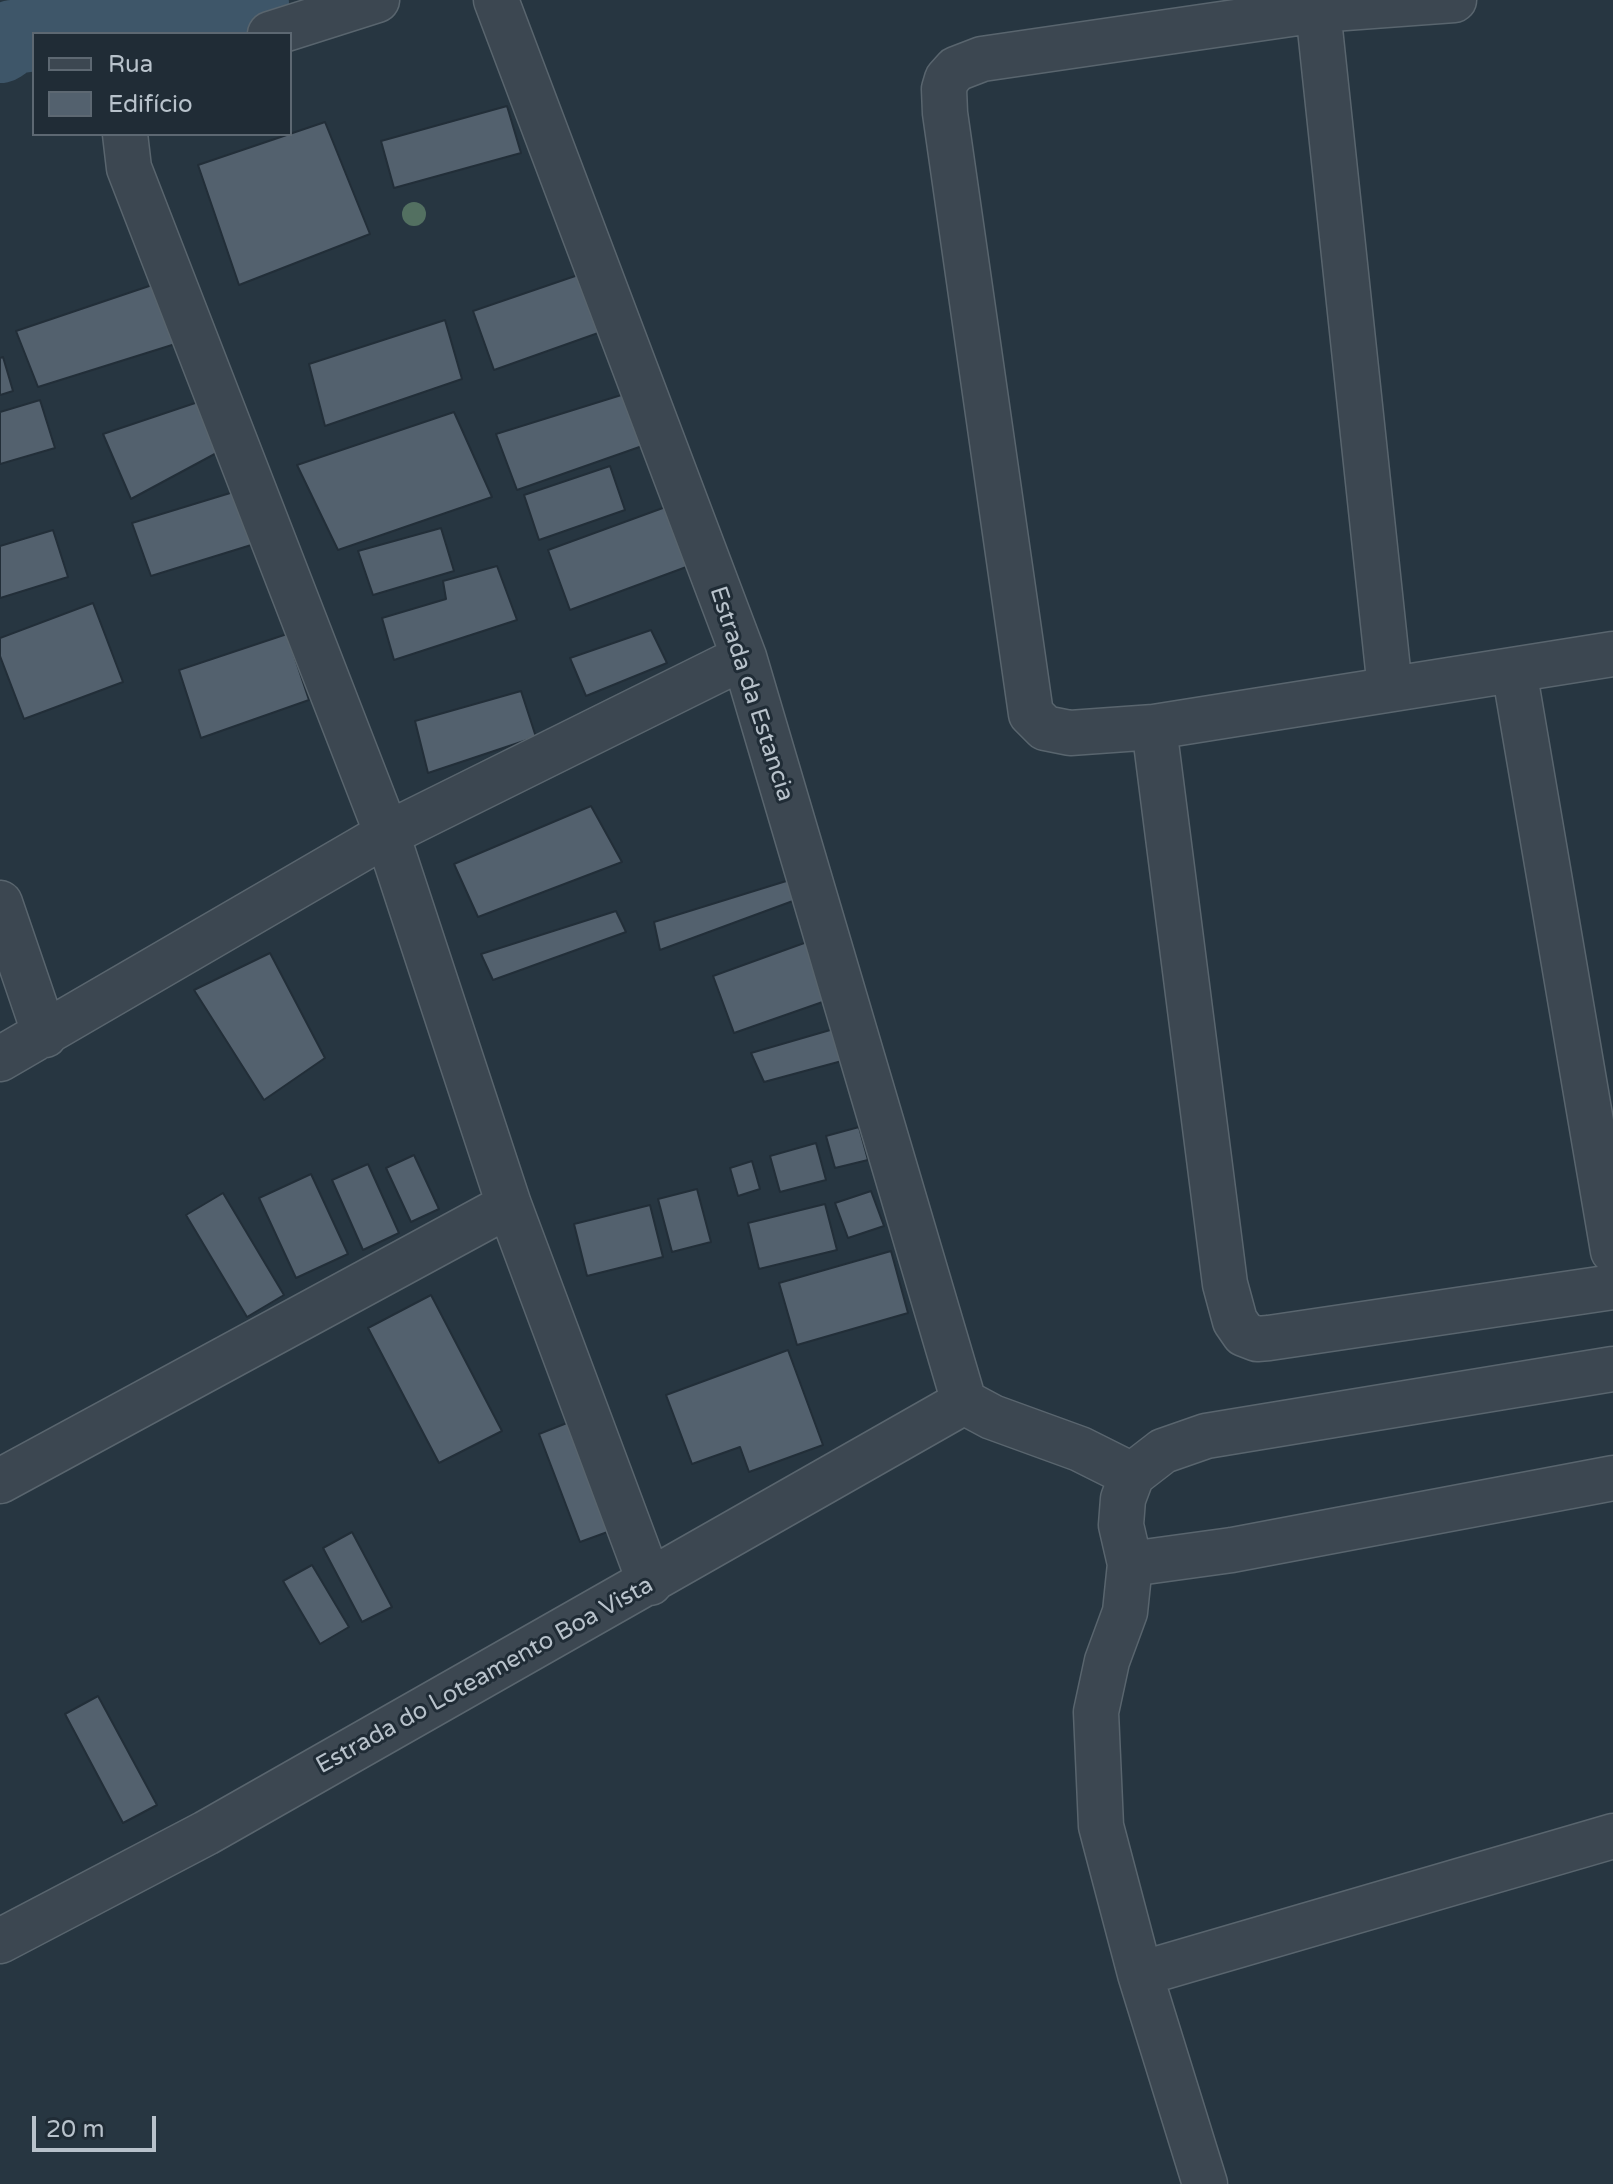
<!DOCTYPE html>
<html>
<head>
<meta charset="utf-8">
<style>
	body { margin:0 }
	#map { position:relative; width:1613px; height:2184px; overflow:hidden; background:#273641; font-family:"Varela Round",sans-serif }
	canvas { display:block }
	.legend { position:absolute; left:32px; top:32px; width:260px; height:104px; box-sizing:border-box; background:#202c36; border:2px solid #5d6872; margin:0; padding:10px 14px; list-style:none; font-size:24px; color:#b8c2cb }
	.legend li { display:flex; align-items:center; gap:16px; height:40px }
	.legend b { width:40px; border:2px solid #5d6872 }
	.scale { position:absolute; left:32px; top:2116px; width:124px; height:36px; box-sizing:border-box; border:4px solid #b8c2cb; border-top:0; padding-left:10px; font-size:24px; line-height:28px; white-space:nowrap; color:#b8c2cb; -webkit-text-stroke:6px #202c36; paint-order:stroke }
</style>
</head>
<body>
<div id="map">
<canvas width="1613" height="2184"></canvas>
<ul class="legend">
<li><b style="height:10px;background:#3c4751"></b>Rua</li>
<li><b style="height:22px;background:#53616e"></b>Edifício</li>
</ul>
<div class="scale">20 m</div>
</div>
<script>
const g = document.querySelector('canvas').getContext('2d');
g.lineJoin = 'round';
const poly = rows => new Path2D(rows.map(r => 'M' + r).join(''));
function strokePath(path, color, width, dash) { g.strokeStyle = color; g.lineWidth = width; g.lineCap = dash ? 'butt' : 'round'; g.setLineDash(dash || []); g.stroke(path); }
function fill(path, color) { g.fillStyle = color; g.fill(path, 'evenodd'); }
function label(font, color, halo, rows, align = 'center') {
  g.font = font + ' "Varela Round",sans-serif'; g.lineWidth = 6; g.setLineDash([]); g.textBaseline = 'middle'; g.strokeStyle = halo; g.fillStyle = color; for (const [text, x, y, turn = 0] of rows) {
    g.save(); g.translate(x, y); g.rotate((+turn || 0) * Math.PI / 180); g.textAlign = isNaN(turn) ? turn : align; if (halo) g.strokeText(text, 0, 0); g.fillText(text, 0, 0); g.restore();
  }
}
const river = poly([
	[0,46,13,37,252,4]
]);
const building = poly([
	[507,106,521,153,394,188,381,141,507,106],
	[325,122,370,234,239,285,198,165,325,122],
	[581,274,601,332,494,370,473,311,581,274],
	[164,281,188,340,38,387,16,331,164,281],
	[445,320,462,379,325,426,309,364,445,320],
	[3,357,13,391,0,395,0,358,3,357],
	[631,392,648,444,517,490,496,434,631,392],
	[40,400,55,448,0,464,0,412,40,400],
	[204,400,224,449,131,499,103,434,204,400],
	[454,412,492,497,338,550,297,465,454,412],
	[610,466,625,510,539,540,524,495,610,466],
	[240,490,261,542,151,576,132,523,240,490],
	[671,505,689,566,570,610,548,550,671,505],
	[441,528,454,571,373,595,358,551,441,528],
	[53,530,68,577,0,598,0,546,53,530],
	[497,566,517,620,394,660,382,618,446,599,443,581,497,566],
	[93,603,123,682,24,719,0,656,0,638,93,603],
	[651,630,667,663,586,696,570,658,651,630],
	[287,634,309,700,201,738,179,670,287,634],
	[521,691,536,737,428,773,415,721,521,691],
	[591,806,622,862,478,917,454,864,591,806],
	[796,878,801,898,660,950,654,922,796,878],
	[616,911,626,932,493,980,481,954,616,911],
	[818,938,834,998,734,1033,713,976,818,938],
	[270,953,325,1058,264,1100,194,990,270,953],
	[844,1026,853,1058,764,1082,751,1053,844,1026],
	[859,1127,868,1160,835,1168,826,1136,859,1127],
	[816,1143,826,1180,780,1192,770,1156,816,1143],
	[414,1155,439,1209,411,1222,386,1168,414,1155],
	[752,1161,760,1189,738,1196,730,1168,752,1161],
	[368,1164,399,1233,363,1250,332,1180,368,1164],
	[311,1174,348,1254,296,1278,259,1198,311,1174],
	[697,1189,711,1242,672,1252,658,1199,697,1189],
	[871,1191,884,1226,848,1238,835,1203,871,1191],
	[223,1193,284,1295,247,1317,186,1215,223,1193],
	[825,1204,837,1250,759,1269,748,1223,825,1204],
	[650,1205,663,1257,587,1276,574,1224,650,1205],
	[891,1251,908,1313,797,1345,779,1283,891,1251],
	[431,1295,502,1431,439,1463,368,1328,431,1295],
	[788,1350,823,1445,749,1472,740,1447,692,1464,666,1395,788,1350],
	[572,1421,613,1530,580,1542,539,1434,572,1421],
	[352,1532,392,1607,362,1622,323,1548,352,1532],
	[312,1565,349,1627,320,1644,283,1581,312,1565],
	[98,1696,157,1805,123,1823,65,1714,98,1696]
]);
const minor = poly([
	[496,0,744,657,964,1402],
	[1454,0,1318,10,982,59,956,69,947,79,944,89,945,113,1031,714,1045,728,1070,733,1154,727,1613,654],
	[1318,10,1390,689],
	[270,34,377,0],
	[125,134,129,168,387,834,509,1205,650,1583],
	[1514,670,1613,1251],
	[1154,727,1225,1284,1235,1321,1244,1334,1257,1339,1269,1338,1613,1287],
	[0,903,45,1035],
	[0,1059,387,834,744,657],
	[964,1402,992,1417,1080,1449,1132,1475],
	[0,1481,509,1205],
	[1130,1564,1232,1550,1613,1478],
	[0,1941,206,1833,964,1402],
	[1140,1974,1613,1836],
	[1205,2184,1140,1974,1101,1826,1096,1712,1107,1661,1125,1612,1130,1564,1121,1525,1123,1499,1132,1475,1163,1451,1206,1436,1613,1369]
]);
const trees = [
	[414,214]
];
const streetNames = [
	["Estrada da Estancia",751,694,72],
	["Estrada do Loteamento Boa Vista",485,1676,-29]
];
strokePath(river, '#3e5669', 74);
fill(building, '#53616e');
strokePath(building, '#222e38', 2);
strokePath(minor, '#59656e', 47);
strokePath(minor, '#3c4751', 44);
g.fillStyle = '#537061';
for (const [x, y] of trees) { g.beginPath(); g.arc(x, y, 12, 0, 2 * Math.PI); g.fill(); }
label('24px', '#b8c2cb', '#202c36', streetNames);
</script>
</body>
</html>
